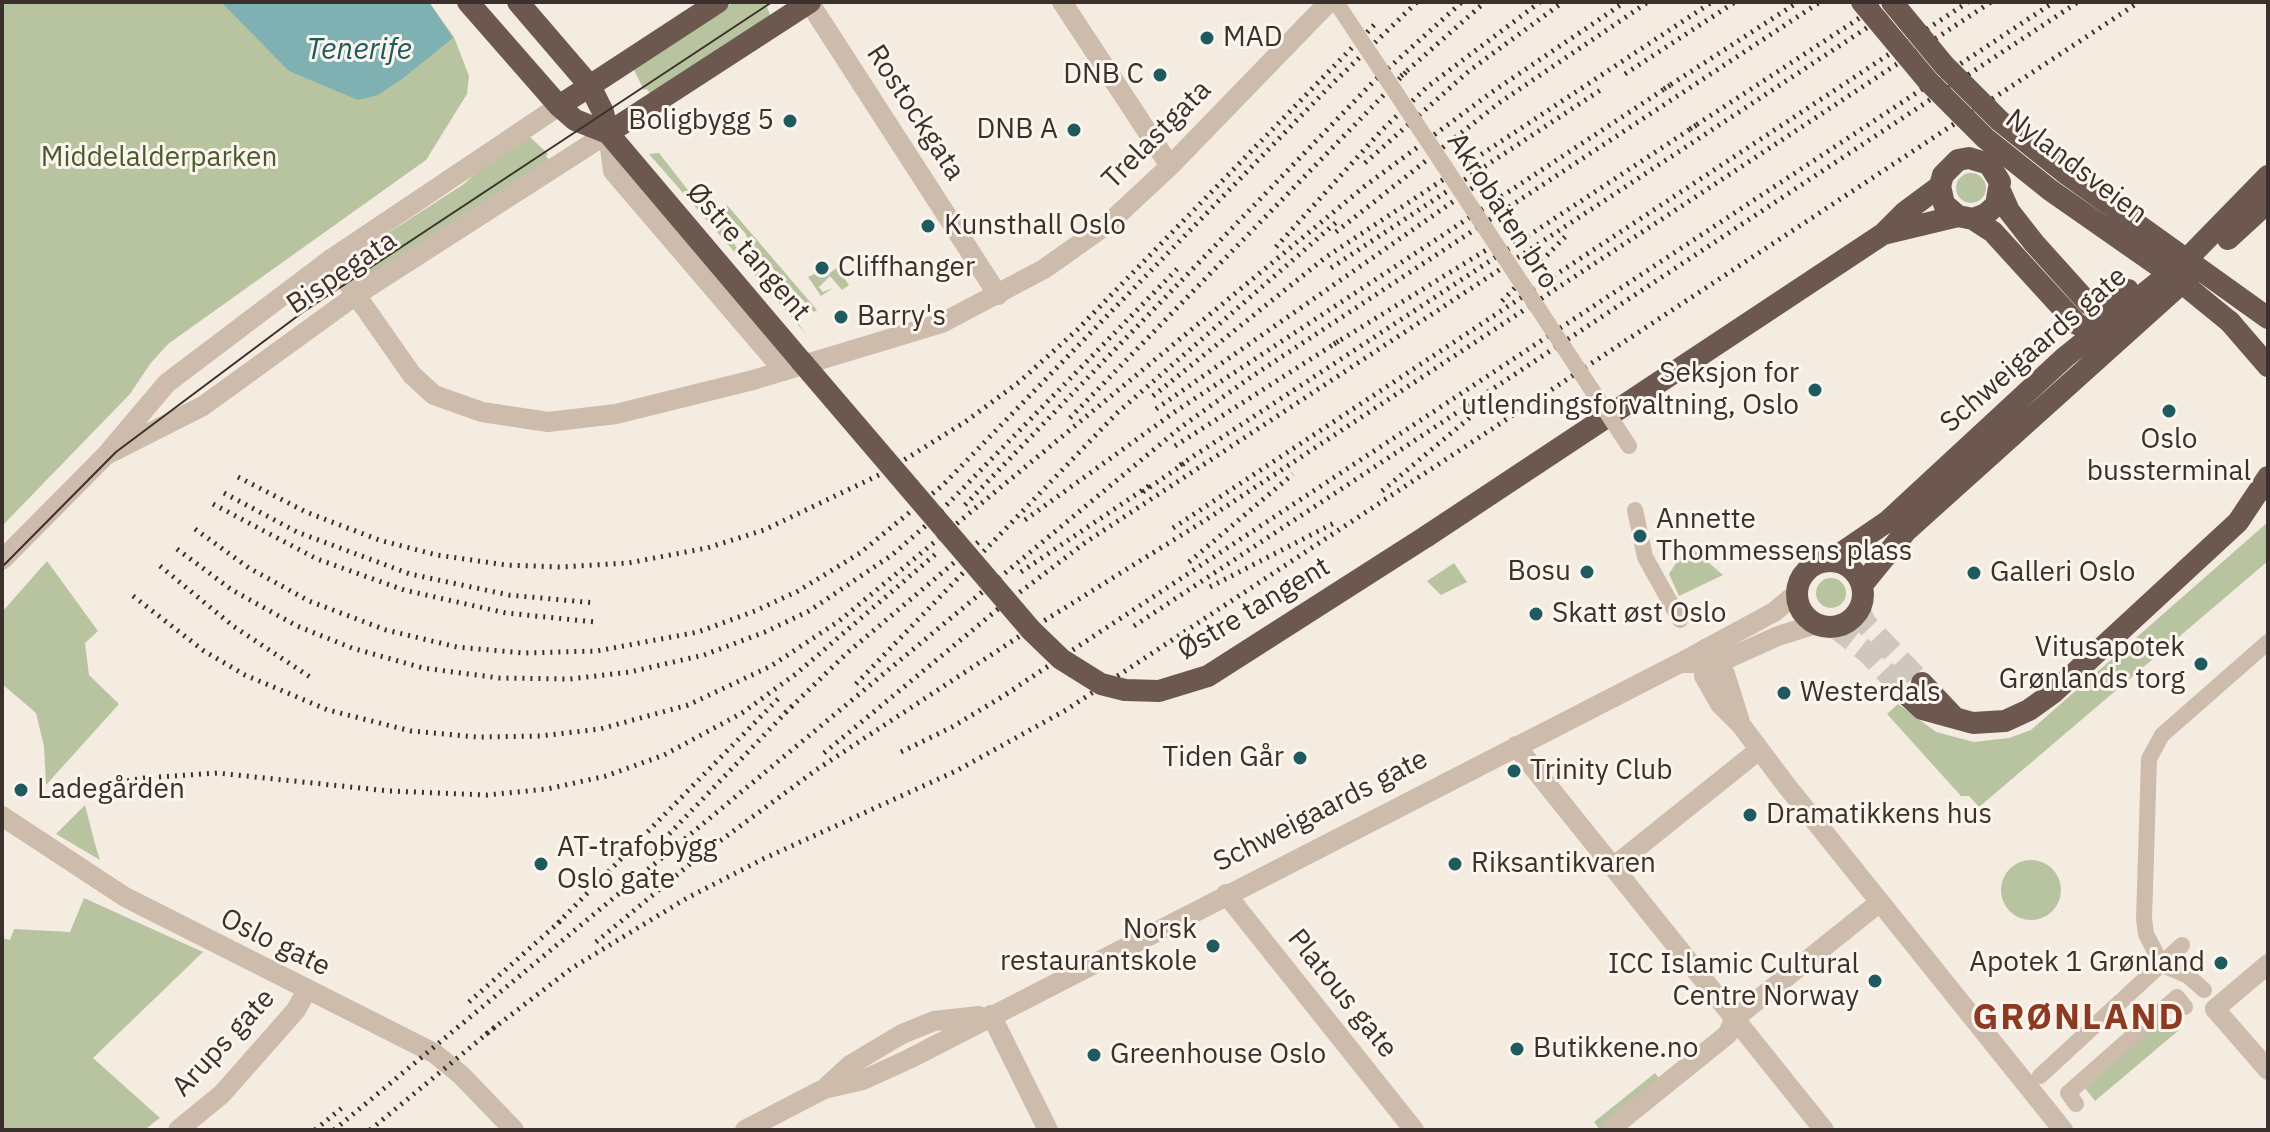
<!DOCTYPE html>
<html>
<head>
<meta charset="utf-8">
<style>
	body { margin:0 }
	#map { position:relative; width:2270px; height:1132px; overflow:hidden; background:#f4ebe1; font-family:"IBM Plex Sans",sans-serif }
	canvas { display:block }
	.frame { position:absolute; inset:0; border:4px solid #3b302b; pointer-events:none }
</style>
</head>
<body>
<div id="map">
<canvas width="2270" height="1132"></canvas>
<div class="frame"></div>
</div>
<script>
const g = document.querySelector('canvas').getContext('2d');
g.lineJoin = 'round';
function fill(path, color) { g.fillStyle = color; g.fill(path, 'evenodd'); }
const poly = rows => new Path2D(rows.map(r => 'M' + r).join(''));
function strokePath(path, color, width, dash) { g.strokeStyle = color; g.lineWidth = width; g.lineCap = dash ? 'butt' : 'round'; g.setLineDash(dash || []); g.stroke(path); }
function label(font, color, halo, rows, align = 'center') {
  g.font = font + ' "IBM Plex Sans",sans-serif'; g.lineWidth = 6; g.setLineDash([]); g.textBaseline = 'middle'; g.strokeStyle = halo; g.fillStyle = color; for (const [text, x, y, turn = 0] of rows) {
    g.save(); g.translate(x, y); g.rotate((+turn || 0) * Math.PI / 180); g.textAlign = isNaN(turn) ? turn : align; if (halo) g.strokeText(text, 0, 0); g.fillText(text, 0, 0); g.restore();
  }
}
const green = poly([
	[2,2,429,2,454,37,469,76,467,94,426,160,168,344,150,364,130,394,2,526],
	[734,2,765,2,771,17,651,95,647,89,644,90,633,68],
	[526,133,548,154,546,156,550,161,369,279,354,255,464,184,497,153],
	[659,153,716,226,724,227,741,255,748,257,807,335,649,154],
	'1956 188a15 15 0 1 1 30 0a15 15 0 1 1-30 0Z',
	[727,205,817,310,814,312,747,241,746,234,725,212],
	[837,268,849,285,842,290,830,276,819,287,823,292,833,288,821,296,808,277,816,273,818,276,826,271,828,274],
	[2268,522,2268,561,1979,807,1969,796,1961,796,1887,714,1898,704,1936,732,1974,742,2009,738,2031,730],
	[1688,545,1723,575,1679,596,1669,574],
	[47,561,98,631,85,643,89,675,119,704,46,785,44,746,36,713,2,684,2,612],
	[1454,563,1467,582,1441,595,1427,581],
	'1816 593a15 15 0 1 1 30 0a15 15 0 1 1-30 0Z',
	[85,805,95,844,100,860,56,834],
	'2001 890a30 30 0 1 1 60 0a30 30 0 1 1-60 0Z',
	[84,898,203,952,93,1058,160,1118,144,1130,2,1130,2,938,10,940,14,929,70,932],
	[2164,1011,2179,1030,2095,1101,2081,1083],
	[1655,1073,1662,1082,1600,1130,1594,1122]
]);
const water = poly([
	[221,2,429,2,453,38,402,79,378,95,358,100,289,71]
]);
const trunkTunnel = poly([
	[1859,609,1865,623,1922,683],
	[1835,627,1868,653,1908,696]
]);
const pedestrian = poly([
	[1635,510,1645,557,1680,620],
	[2204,990,2188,976,2162,965,2146,934,2144,919,2149,759,2162,735,2268,642],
	[2040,1076,2182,945],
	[2076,1104,2068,1093,2177,997,2185,1007]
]);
const minor = poly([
	[809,2,998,295],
	[1062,2,1170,166],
	[608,133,613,171,784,371],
	[106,455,203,406,356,295,412,375,434,395,482,412,548,422,616,414,753,380,942,323,1044,269,1109,223,1170,166,1329,2],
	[2,560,106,455,167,383,331,259],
	[1705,649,1704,676,1720,704,1741,725,1786,785,2063,1130],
	[1706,650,1725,674,1741,725],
	[1516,746,1824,1130],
	[1613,867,1759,750],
	[1226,894,1414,1130],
	[2215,1009,2268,1070],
	[991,1015,1048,1130],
	[178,1130,222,1094,296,1010,307,990],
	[1609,1130,1728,1034,1734,1019,1880,902]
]);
const tertiary = poly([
	[559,106,331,259,356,295,608,133],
	[1680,663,1718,663,1778,636,1816,624],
	[2,816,125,897,434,1053,461,1075,514,1130],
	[2215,1009,2268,964],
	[824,1089,863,1080,909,1059,1680,663,1774,612,1797,593],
	[745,1130,824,1089,850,1065,902,1034,934,1021,979,1016]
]);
const trunk = poly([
	[468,2,559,106,575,120,608,133],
	[518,2,590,86,603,112,608,133,801,361],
	[559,106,718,2],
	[608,133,810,2],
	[2001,193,2009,211,2034,243,2089,304,2110,305,2128,290],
	[1973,219,1986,214,1996,205,2000,182,1989,164,1969,158,1958,160,1943,175,1940,186,1944,204,1958,216,1973,219,1993,232,2077,324,2106,337],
	[1883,234,1958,216],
	[2228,239,2268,202],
	[2230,322,2268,366],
	[1427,536,1883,234,1905,212,1940,186],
	[1831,560,1888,521,2064,358,2186,260,2268,176],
	'1797 594a33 33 0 1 1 66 0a33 33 0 1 1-66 0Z',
	[1862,585,1906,531,2195,271],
	[1922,683,1955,718],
	[1908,696,1922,709,1973,723,2005,721,2029,710,2054,692,2238,522,2268,477]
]);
const tram = poly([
	[2,567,116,452,303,312,772,2]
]);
const rail = poly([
	[1625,74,1735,2],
	[1401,76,1485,2],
	[1664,89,1798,2],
	[1690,129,1884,2],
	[1365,163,1469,71,1563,2],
	[1336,232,1499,103,1648,2],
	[1276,247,1382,130,1427,87,1540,2],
	[1331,268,1602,89],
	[1502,301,1567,235],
	[1334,344,1504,239],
	[1153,396,1326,257,1712,2],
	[1156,409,1481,182],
	[1070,418,1407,71],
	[1175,446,1342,339],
	[1180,465,1698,124],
	[238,477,306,512,379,540,437,555,506,565,560,567,628,563,707,548,764,530,883,473,965,422,1019,382,1077,330,1378,21],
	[1382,491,1492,399],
	[1143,492,1189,460],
	[224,493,297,532,410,574,509,595,595,603],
	[213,504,317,559,404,590,506,613,595,622],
	[965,505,1373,82,1462,2],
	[1025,520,1176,411,1672,84],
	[1173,528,1968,2],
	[195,529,249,568,309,601,386,630,457,647,523,653,597,651,698,632,755,611,798,591,860,553,943,485,1331,85,1417,2],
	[177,549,232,590,297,626,352,648,423,668,499,678,570,679,630,672,704,655,765,632,809,611,892,555,931,521,1178,268],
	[1189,562,1293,474],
	[160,566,233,626,310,677],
	[1021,572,1150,485],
	[1210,587,1338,521],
	[133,596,204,651,245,675,328,710,411,731,477,737,540,736,600,729,688,705,771,666,839,621,1365,186,1492,92,1625,2],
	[1007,602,1086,542,1906,2],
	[1134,626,2078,2],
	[856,684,1118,412,1340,219],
	[1006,694,2054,2],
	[785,713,847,653,982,539],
	[901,752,952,727,1015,689],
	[824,753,1015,595],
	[80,789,144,778,217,773,389,791,487,795,547,789,606,776,664,755,742,713,797,673,938,552],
	[701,855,816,770,1026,632,1204,521,1991,2],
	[647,857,793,705],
	[558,923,779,698],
	[596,942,707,850],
	[469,1002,565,917],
	[486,1034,572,968,687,898,763,859,956,771,1066,710,2139,2],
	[315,1130,343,1107],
	[334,1130,1181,427,1251,377,1820,2],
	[370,1130,495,1027]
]);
const pedestrianBridge = poly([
	[1336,2,1629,446]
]);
const trunkBridge = poly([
	[1862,2,1928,81,1985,138,2050,190,2176,278,2230,322],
	[1892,2,1944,65,2000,121,2064,172,2268,318],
	[801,361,1031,630,1061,659,1101,684,1125,690,1159,691,1208,676,1427,536]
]);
const markers = [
	[1207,38,8,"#1f5a5e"],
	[1160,75,8,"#1f5a5e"],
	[790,121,8,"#1f5a5e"],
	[1074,130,8,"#1f5a5e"],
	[928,226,8,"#1f5a5e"],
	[822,268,8,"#1f5a5e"],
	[841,317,8,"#1f5a5e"],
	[1815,390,8,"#1f5a5e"],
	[2169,411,8,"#1f5a5e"],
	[1640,536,8,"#1f5a5e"],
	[1587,572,8,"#1f5a5e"],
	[1974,573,8,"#1f5a5e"],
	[1536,614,8,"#1f5a5e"],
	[2201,664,8,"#1f5a5e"],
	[1784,693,8,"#1f5a5e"],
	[1300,758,8,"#1f5a5e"],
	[1514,771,8,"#1f5a5e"],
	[21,790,8,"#1f5a5e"],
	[1750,815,8,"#1f5a5e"],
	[541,864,8,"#1f5a5e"],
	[1455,864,8,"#1f5a5e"],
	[1213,946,8,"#1f5a5e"],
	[2221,963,8,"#1f5a5e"],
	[1875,981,8,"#1f5a5e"],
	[1517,1049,8,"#1f5a5e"],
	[1094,1055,8,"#1f5a5e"]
];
const poiNames = [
	["MAD",1223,38],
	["DNB C",1144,75,"right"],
	["Boligbygg 5",774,121,"right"],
	["DNB A",1058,130,"right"],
	["Kunsthall Oslo",944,226],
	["Cliffhanger",838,268],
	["Barry's",857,317],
	["Seksjon for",1799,374,"right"],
	["utlendingsforvaltning, Oslo",1799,406,"right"],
	["Oslo",2169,440,"center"],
	["bussterminal",2169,472,"center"],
	["Annette",1656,520],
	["Thommessens plass",1656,552],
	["Bosu",1571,572,"right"],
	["Galleri Oslo",1990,573],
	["Skatt øst Oslo",1552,614],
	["Vitusapotek",2185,648,"right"],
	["Grønlands torg",2185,680,"right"],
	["Westerdals",1800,693],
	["Tiden Går",1284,758,"right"],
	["Trinity Club",1530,771],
	["Ladegården",37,790],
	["Dramatikkens hus",1766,815],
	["AT-trafobygg",557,848],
	["Oslo gate",557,880],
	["Riksantikvaren",1471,864],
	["Norsk",1197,930,"right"],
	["restaurantskole",1197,962,"right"],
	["Apotek 1 Grønland",2205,963,"right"],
	["ICC Islamic Cultural",1859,965,"right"],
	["Centre Norway",1859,997,"right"],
	["Butikkene.no",1533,1049],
	["Greenhouse Oslo",1110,1055]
];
const streetNames = [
	["Rostockgata",915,113,57],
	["Trelastgata",1157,135,-45],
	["Nylandsveien",2076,167,37],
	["Akrobaten bro",1502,211,57],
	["Østre tangent",748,252,49],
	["Bispegata",342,273,-34],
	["Schweigaards gate",2034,350,-41],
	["Østre tangent",1254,609,-31],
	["Schweigaards gate",1321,811,-27],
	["Oslo gate",275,943,26],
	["Platous gate",1342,994,51],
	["Arups gate",224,1043,-47]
];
const parkNames = [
	["Middelalderparken",159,158]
];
const waterNames = [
	["Tenerife",359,50]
];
const districtNames = [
	["GRØNLAND",2079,1019]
];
fill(green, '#b8c4a0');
fill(water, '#7fb0b2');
strokePath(trunkTunnel, '#cfc6bd', 22, [22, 11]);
strokePath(pedestrian, '#cdbbac', 16);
strokePath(minor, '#cdbbac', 20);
strokePath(tertiary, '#cdbbac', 20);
strokePath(trunk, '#6c584f', 22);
strokePath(tram, '#3b302b', 2);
strokePath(rail, '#3b302b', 5, [2, 6]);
strokePath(pedestrianBridge, '#cdbbac', 16);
strokePath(trunkBridge, '#6c584f', 22);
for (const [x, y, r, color] of markers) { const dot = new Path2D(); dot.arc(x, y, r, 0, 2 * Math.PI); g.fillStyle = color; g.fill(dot); strokePath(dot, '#fbf5ee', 3); }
label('28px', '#3b302b', '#fbf5ee', poiNames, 'left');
label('28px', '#3b302b', '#fbf5ee', streetNames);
label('28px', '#4a5a2e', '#fbf5ee', parkNames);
label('italic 30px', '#1f5a5e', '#fbf5ee', waterNames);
g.letterSpacing = '2px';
label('bold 36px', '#8c3b22', '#fbf5ee', districtNames);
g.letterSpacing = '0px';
</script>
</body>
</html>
